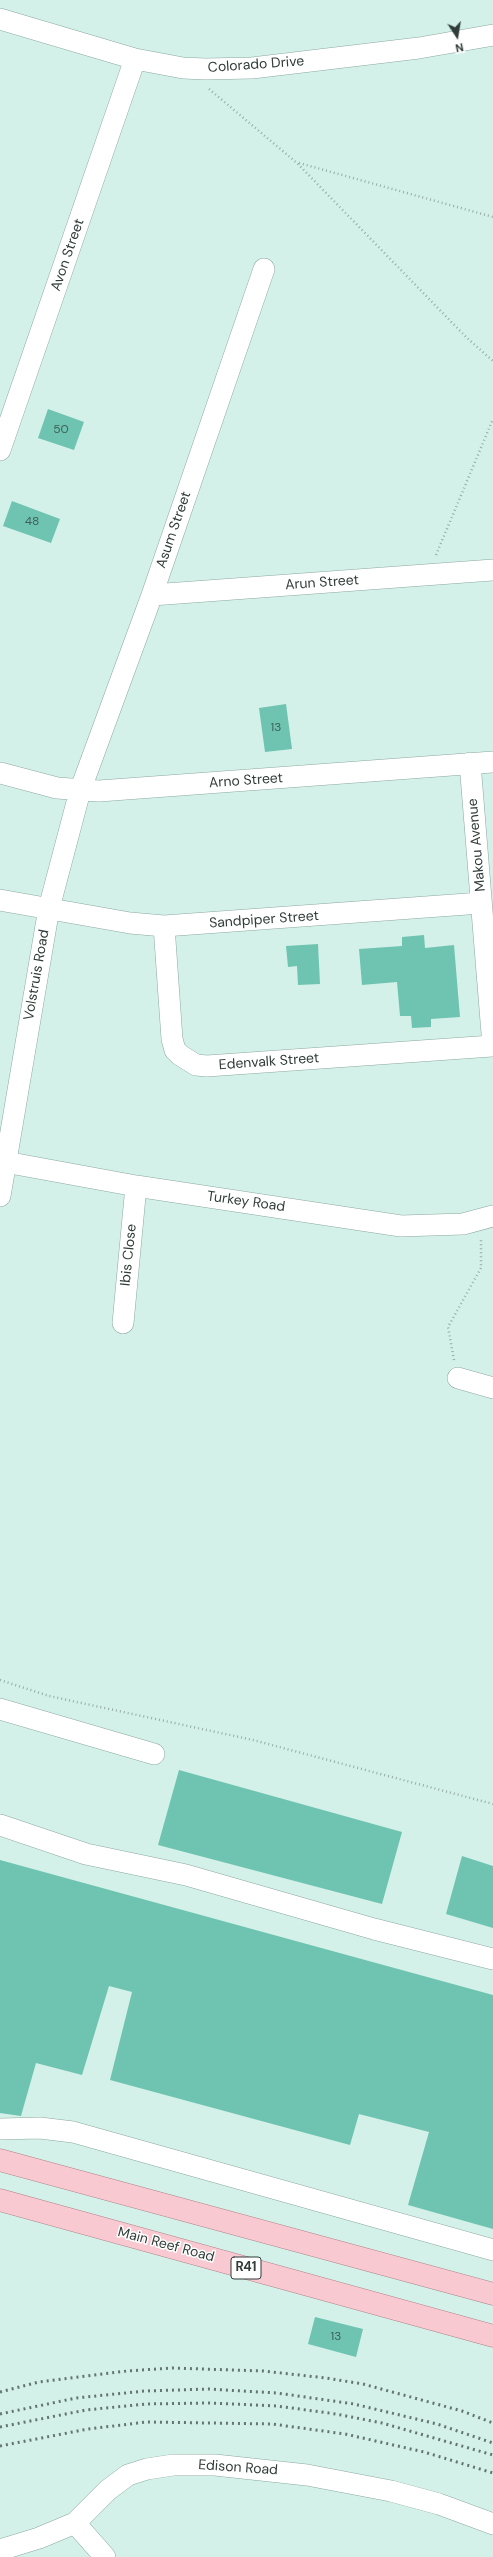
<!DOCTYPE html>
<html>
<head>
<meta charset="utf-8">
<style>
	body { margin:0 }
	#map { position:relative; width:493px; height:2557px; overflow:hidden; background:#d3f1e9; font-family:"DM Sans",sans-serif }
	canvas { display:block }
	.north { position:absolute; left:437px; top:16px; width:40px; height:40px; -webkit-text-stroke:3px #fff; paint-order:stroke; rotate:168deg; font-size:11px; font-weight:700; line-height:16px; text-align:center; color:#313d3a }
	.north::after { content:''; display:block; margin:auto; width:14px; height:18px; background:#313d3a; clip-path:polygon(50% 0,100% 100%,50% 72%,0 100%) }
</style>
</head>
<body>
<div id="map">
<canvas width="493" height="2557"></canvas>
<div class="north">N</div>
</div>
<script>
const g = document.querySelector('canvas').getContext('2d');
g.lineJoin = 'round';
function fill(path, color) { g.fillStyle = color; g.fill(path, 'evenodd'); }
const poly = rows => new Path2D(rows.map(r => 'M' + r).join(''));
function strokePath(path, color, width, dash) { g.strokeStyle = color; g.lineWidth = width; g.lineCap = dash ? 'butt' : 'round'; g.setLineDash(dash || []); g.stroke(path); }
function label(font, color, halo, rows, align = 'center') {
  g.font = font + ' "DM Sans",sans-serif'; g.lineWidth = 3; g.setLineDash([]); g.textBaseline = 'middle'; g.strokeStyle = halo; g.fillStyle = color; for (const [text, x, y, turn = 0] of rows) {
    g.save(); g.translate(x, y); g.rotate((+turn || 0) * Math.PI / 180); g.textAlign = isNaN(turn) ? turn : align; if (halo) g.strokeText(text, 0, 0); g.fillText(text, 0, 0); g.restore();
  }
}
const building = poly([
	[48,409,84,422,74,450,38,438],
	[12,501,60,519,51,543,3,526],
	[286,704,292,749,265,752,259,708],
	[424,935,425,948,454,945,460,1017,431,1019,431,1027,412,1028,411,1016,400,1016,397,982,362,985,359,949,402,946,402,937],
	[318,944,320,984,298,985,297,966,288,967,286,946],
	[179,1770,402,1832,382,1904,158,1845],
	[462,1856,493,1866,493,1928,446,1914],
	[0,1860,493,1995,493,2229,408,2205,429,2132,359,2114,350,2145,110,2080,132,1992,109,1986,82,2075,36,2063,21,2116,0,2113],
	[315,2317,363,2329,356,2357,308,2344]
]);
const path = poly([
	[209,89,297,163,466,337,493,361],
	[299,163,493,217],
	[436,555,493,419],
	[454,1360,448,1327,481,1268,481,1240],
	[0,1680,49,1696,253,1740,493,1804]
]);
const minor = poly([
	[0,19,135,59,183,68,205,69,252,68,419,48,493,35],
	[0,450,135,59],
	[152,595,493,570],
	[470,763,493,1046],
	[0,773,57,788,99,791,493,762],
	[0,900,130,923,164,926,481,903],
	[164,926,172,1039,175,1050,180,1055,196,1065,207,1066,492,1046],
	[0,1161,136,1186,401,1226,463,1224,493,1216],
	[0,1196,49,908,80,791,152,595,264,269],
	[123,1323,136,1186],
	[458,1378,493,1388],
	[0,1709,154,1754],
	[0,1825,86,1854,186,1875,374,1929,493,1959],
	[0,2129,40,2128,73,2132,493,2250],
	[75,2523,105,2557],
	[0,2550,39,2538,75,2523,108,2490,128,2475,147,2469,173,2465,215,2465,307,2475,391,2491,439,2504,493,2524]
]);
const major = poly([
	[0,2160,493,2294],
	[0,2200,493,2336]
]);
const rail = poly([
	[0,2392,39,2382,127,2371,172,2368,263,2371,326,2378,363,2384,462,2411,493,2423],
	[0,2414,76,2398,145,2391,208,2389,277,2393,354,2404,437,2424,493,2443],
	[0,2427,86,2410,146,2404,210,2403,277,2406,336,2414,382,2423,493,2455],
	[0,2446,88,2429,147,2422,272,2424,345,2434,424,2452,493,2473]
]);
const numberNames = [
	["50",61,430],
	["48",32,522],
	["13",276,728],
	["13",336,2337]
];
const shields = [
	[246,2268,30]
];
const shieldNames = [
	["R41",246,2268]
];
const streetNames = [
	["Colorado Drive",256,65,-4],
	["Avon Street",68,255,-71],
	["Asum Street",174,530,-71],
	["Arun Street",322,583,-4],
	["Arno Street",246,781,-4],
	["Makou Avenue",477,845,-95],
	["Sandpiper Street",264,920,-4],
	["Volstruis Road",37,975,-80],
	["Edenvalk Street",269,1062,-4],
	["Turkey Road",246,1202,8],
	["Ibis Close",129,1255,-84],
	["Main Reef Road",166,2245,15],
	["Edison Road",238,2468,4]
];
fill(building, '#6ec4b1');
strokePath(minor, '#8ca8a1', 22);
strokePath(major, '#b08188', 23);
strokePath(path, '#96ada7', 2.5, [1, 3]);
strokePath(minor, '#fff', 21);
strokePath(major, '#f9c9d1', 22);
strokePath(rail, '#647571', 3, [2, 4]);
label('12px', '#405f58', null, numberNames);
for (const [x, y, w] of shields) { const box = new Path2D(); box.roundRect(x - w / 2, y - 11, w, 22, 3); g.fillStyle = '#fff'; g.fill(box); strokePath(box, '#313d3a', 1); }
label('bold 13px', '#313d3a', null, shieldNames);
label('14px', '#313d3a', '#fff', streetNames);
</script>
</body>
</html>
